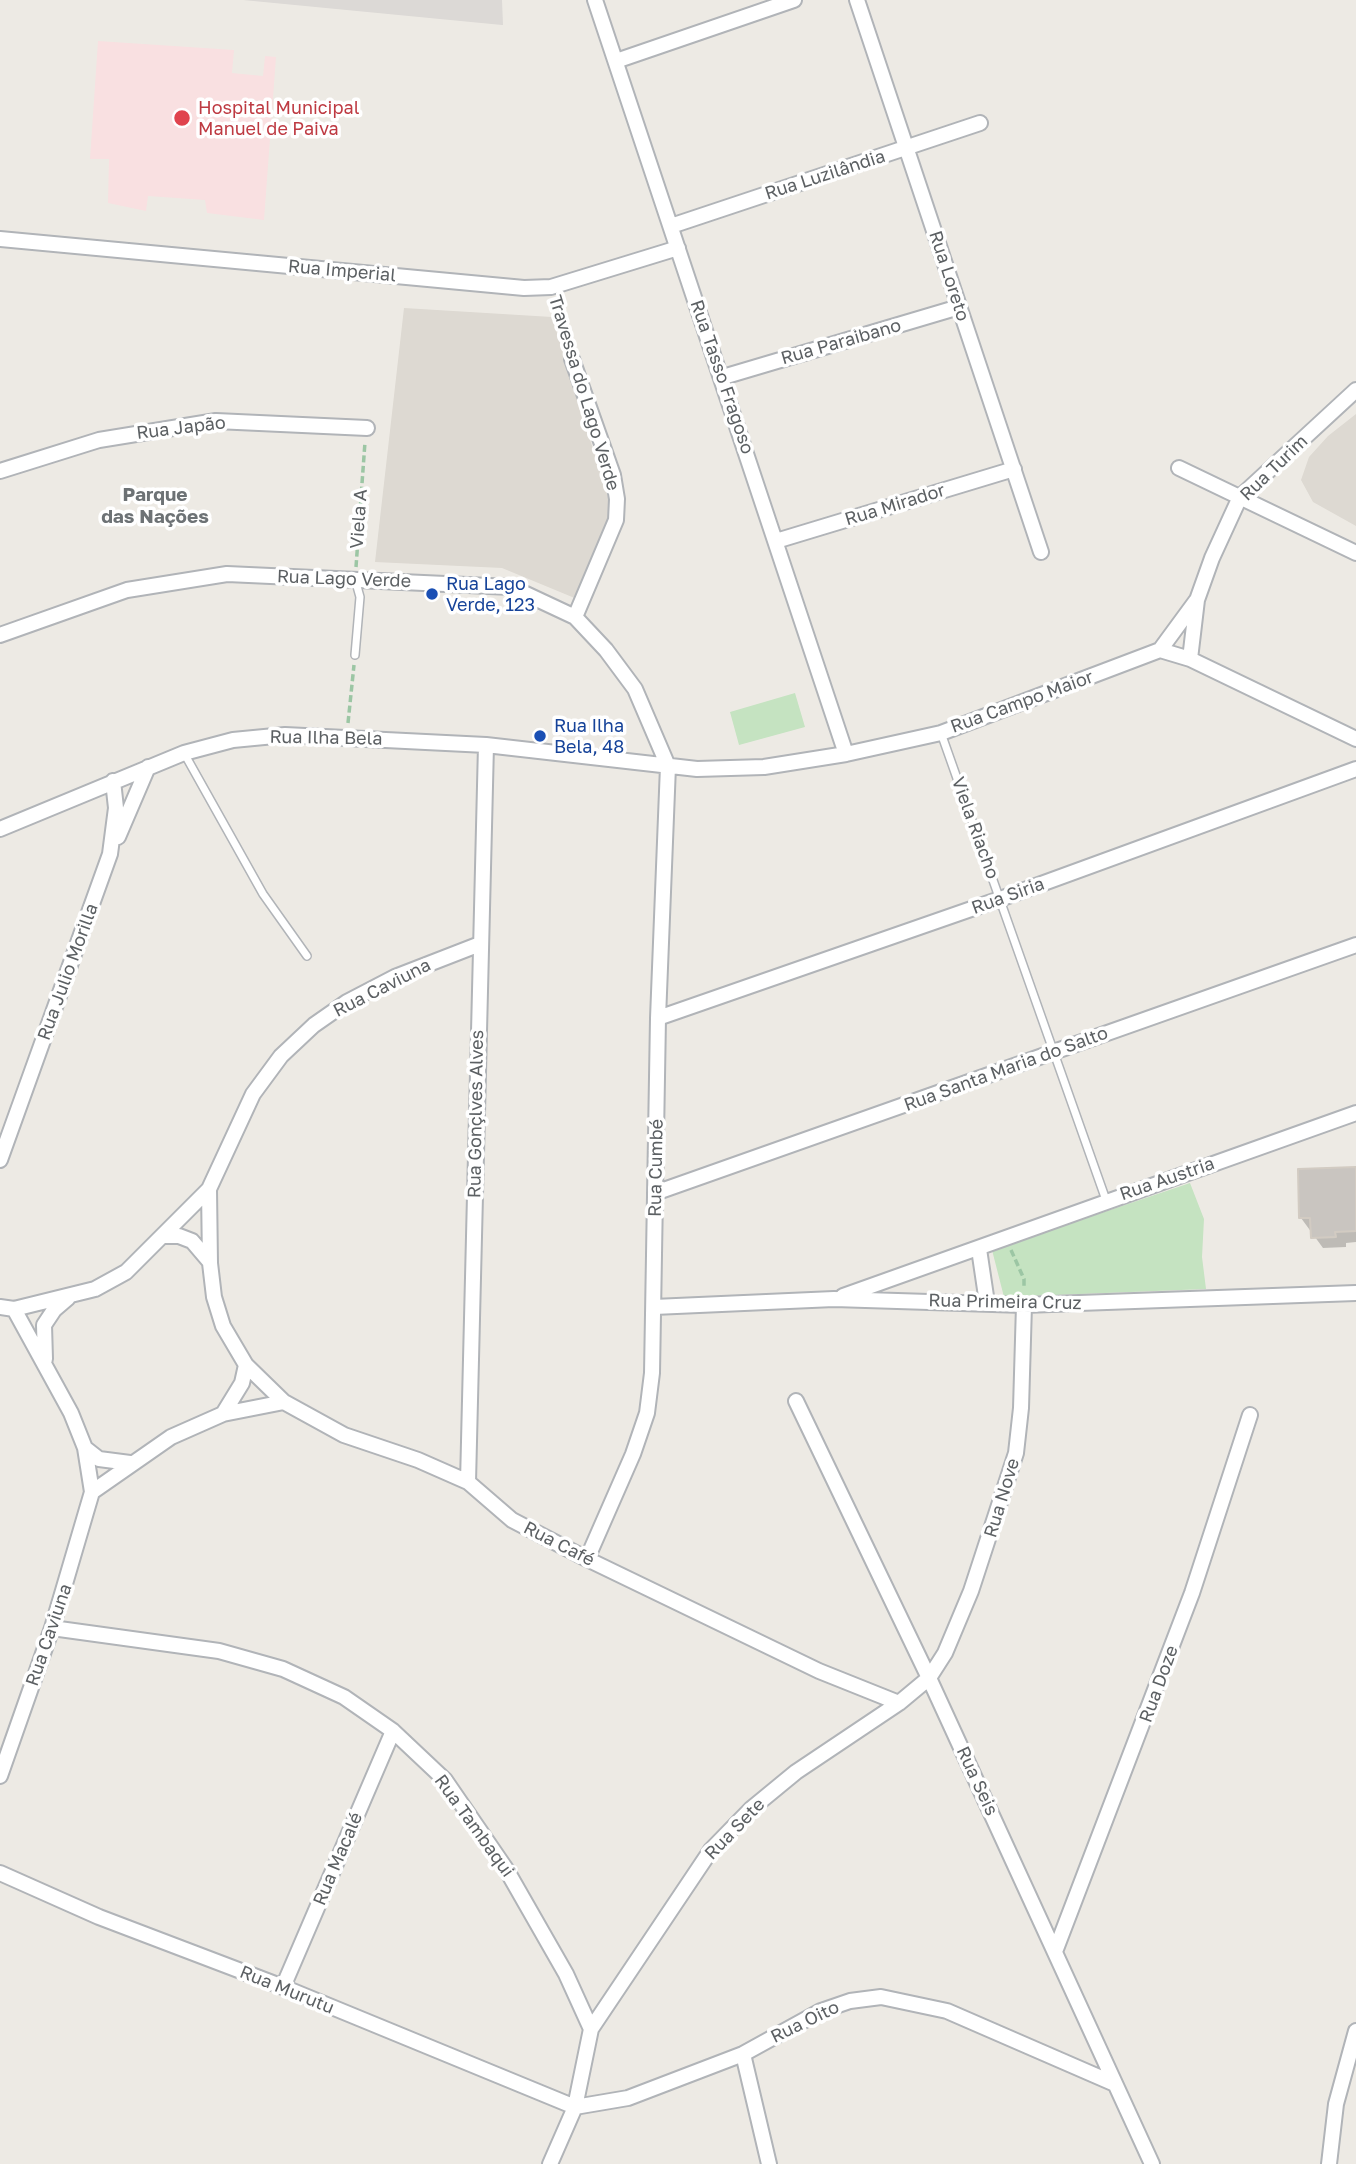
<!DOCTYPE html>
<html>
<head>
<meta charset="utf-8">
<style>
	body { margin:0 }
	canvas { display:block; background:#edeae4 }
</style>
</head>
<body>
<canvas width="1356" height="2164"></canvas>
<script>
const g = document.querySelector('canvas').getContext('2d');
g.lineJoin = 'round';
function fill(path, color) { g.fillStyle = color; g.fill(path, 'evenodd'); }
const poly = rows => new Path2D(rows.map(r => 'M' + r).join(''));
function strokePath(path, color, width, dash) { g.strokeStyle = color; g.lineWidth = width; g.lineCap = dash ? 'butt' : 'round'; g.setLineDash(dash || []); g.stroke(path); }
function label(font, color, halo, rows, align = 'center') {
  g.font = font + ' "Golos Text",sans-serif'; g.lineWidth = 7; g.setLineDash([]); g.textBaseline = 'middle'; g.strokeStyle = halo; g.fillStyle = color; for (const [text, x, y, turn = 0] of rows) {
    g.save(); g.translate(x, y); g.rotate((+turn || 0) * Math.PI / 180); g.textAlign = isNaN(turn) ? turn : align; if (halo) g.strokeText(text, 0, 0); g.fillText(text, 0, 0); g.restore();
  }
}
const industrial = poly([
	[243,0,502,0,503,25,502,25]
]);
const education = poly([
	[404,308,552,317,615,520,577,599,502,568,375,562],
	[1356,414,1356,526,1313,502,1301,480,1309,457,1328,436]
]);
const medical = poly([
	[98,41,234,50,232,73,263,76,265,56,276,57,264,220,207,213,205,200,148,196,146,211,108,203,109,159,90,159]
]);
const green = poly([
	[795,693,805,727,739,745,730,712],
	[1190,1183,1204,1219,1202,1257,1206,1289,1004,1297,992,1250]
]);
const shadow = poly([
	[1356,1168,1356,1242,1346,1243,1346,1247,1323,1248,1301,1218]
]);
const building = poly([
	[1356,1167,1356,1231,1335,1232,1336,1237,1311,1238,1310,1218,1299,1218,1298,1169,1356,1167]
]);
const path = poly([
	[556,302,568,345],
	[356,567,365,442],
	[348,723,354,665],
	[1011,1250,1024,1279,1024,1289]
]);
const lane = poly([
	[355,655,360,597,355,579],
	[941,733,1106,1200],
	[184,753,263,894,307,956]
]);
const street = poly([
	[595,0,846,754],
	[857,0,1041,552],
	[616,61,794,0],
	[671,226,980,123],
	[0,239,524,288,551,287,678,248],
	[572,359,613,475,617,499,616,520,575,617],
	[723,377,959,307],
	[1179,468,1356,553],
	[0,471,99,440,216,421,367,428],
	[776,541,1014,469],
	[0,635,127,590,227,574,511,587,575,617,606,650,635,689,668,766,658,1018,652,1373,647,1413,633,1454,587,1559],
	[1160,650,1196,601],
	[1190,659,1197,600,1212,558,1240,497,1356,390],
	[0,829,184,753,233,740,285,735,486,745,697,769,764,767,846,754,941,733,1160,650,1190,659,1356,739],
	[118,837,148,767],
	[658,1018,1000,899,1356,769],
	[0,1160,110,854,116,808,113,781],
	[209,1189,210,1263,214,1297,223,1326,246,1365,284,1402,344,1435,418,1460,468,1482,512,1520,587,1559,819,1671,899,1703],
	[655,1193,1356,945],
	[162,1236,179,1236,192,1241,209,1261],
	[979,1249,987,1303],
	[843,1296,1356,1113],
	[0,1307,14,1309,95,1289,126,1272,209,1189,253,1094,281,1056,314,1025,347,1002,395,977,480,944],
	[654,1307,834,1299,1024,1305,1356,1293],
	[45,1359,44,1325,54,1310,68,1298],
	[796,1401,929,1678,1152,2164],
	[223,1414,242,1383,246,1365],
	[85,1448,99,1459,130,1463],
	[468,1482,486,745],
	[92,1492,171,1437,223,1414,284,1402],
	[52,1628,219,1651,283,1669,344,1697,393,1731,445,1780,506,1869,566,1974,591,2029],
	[0,1776,52,1628,92,1492,85,1448,71,1413,14,1309],
	[0,1873,99,1917,283,1987,575,2107,628,2098,743,2054,821,2011,850,2001,881,1997,947,2011,1115,2084],
	[1056,1949,1192,1593,1250,1415],
	[283,1987,393,1731],
	[743,2054,769,2164],
	[550,2164,575,2107,591,2029,711,1850,751,1809,796,1772,899,1703,929,1678,945,1653,971,1591,1016,1453,1021,1408,1024,1305],
	[1329,2164,1336,2104,1356,2031]
]);
const markers = [
	[182,118,9,"#e0444e"],
	[432,594,7,"#1a4fb4"],
	[540,736,7,"#1a4fb4"]
];
const healthNames = [
	["Hospital Municipal",198,108],
	["Manuel de Paiva",198,129]
];
const streetNames = [
	["Rua Luzilândia",825,175,-18],
	["Rua Imperial",342,271,5],
	["Rua Loreto",949,276,72],
	["Rua Paraibano",841,342,-16],
	["Rua Tasso Fragoso",722,377,71],
	["Travessa do Lago Verde",584,393,73],
	["Rua Japão",181,428,-7],
	["Rua Turim",1274,468,-44],
	["Rua Mirador",895,505,-17],
	["Viela A",359,519,-86],
	["Rua Lago Verde",344,579,2],
	["Rua Campo Maior",1022,702,-20],
	["Rua Ilha Bela",326,738,1],
	["Viela Riacho",975,828,70],
	["Rua Siria",1008,896,-20],
	["Rua Julio Morilla",68,972,-70],
	["Rua Caviuna",382,988,-27],
	["Rua Santa Maria do Salto",1006,1069,-20],
	["Rua Gonçlves Alves",476,1114,-89],
	["Rua Cumbé",656,1168,-89],
	["Rua Austria",1167,1179,-19],
	["Rua Primeira Cruz",1005,1302,1],
	["Rua Nove",1002,1498,-73],
	["Rua Café",559,1544,27],
	["Rua Caviuna",49,1635,-71],
	["Rua Doze",1159,1684,-70],
	["Rua Seis",977,1781,65],
	["Rua Tambaqui",474,1826,54],
	["Rua Sete",735,1829,-46],
	["Rua Macalé",338,1859,-67],
	["Rua Murutu",287,1990,22],
	["Rua Oito",805,2022,-26]
];
const transitNames = [
	["Rua Lago",446,584],
	["Verde, 123",446,605],
	["Rua Ilha",554,726],
	["Bela, 48",554,747]
];
const neighbourhoodNames = [
	["Parque",155,495],
	["das Nações",155,517]
];
fill(industrial, '#dcd9d6');
fill(education, '#ddd9d2');
fill(medical, '#f9e0e1');
fill(green, '#c5e3c1');
fill(shadow, '#0003');
fill(building, '#c9c5c0');
strokePath(building, '#d2cbc2', 2);
strokePath(lane, '#b1b4b8', 10);
strokePath(street, '#b1b4b8', 18);
strokePath(path, '#9cc6a4', 3.5, [7, 3.5]);
strokePath(lane, '#fff', 7);
strokePath(street, '#fff', 14);
for (const [x, y, r, color] of markers) { const dot = new Path2D(); dot.arc(x, y, r, 0, 2 * Math.PI); g.fillStyle = color; g.fill(dot); strokePath(dot, '#fff', 2.5); }
label('18px', '#be3a42', '#fff', healthNames, 'left');
label('18px', '#5c6063', '#fff', streetNames);
label('18px', '#164399', '#fff', transitNames, 'left');
label('bold 19px', '#6d7275', '#fff', neighbourhoodNames);
</script>
</body>
</html>
